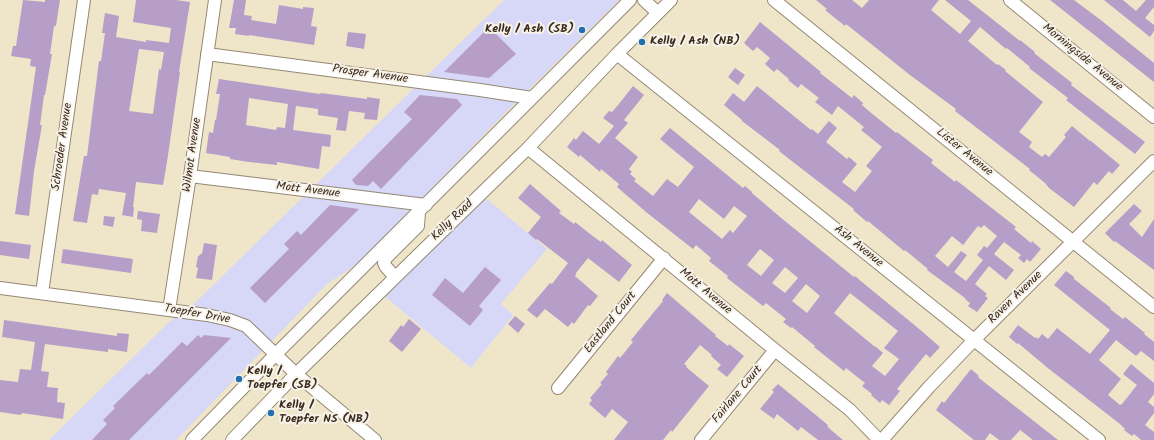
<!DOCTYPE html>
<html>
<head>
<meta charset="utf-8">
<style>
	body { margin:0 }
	canvas { display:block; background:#efe5c9 }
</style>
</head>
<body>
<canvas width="1154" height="440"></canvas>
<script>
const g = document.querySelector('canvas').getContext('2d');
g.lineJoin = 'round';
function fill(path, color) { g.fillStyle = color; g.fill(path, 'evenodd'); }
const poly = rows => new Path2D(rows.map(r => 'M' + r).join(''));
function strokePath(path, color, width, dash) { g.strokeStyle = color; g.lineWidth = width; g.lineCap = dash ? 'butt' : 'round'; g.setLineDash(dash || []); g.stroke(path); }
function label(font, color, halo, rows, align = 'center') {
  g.font = font + ' Kalam,sans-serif'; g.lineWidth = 4; g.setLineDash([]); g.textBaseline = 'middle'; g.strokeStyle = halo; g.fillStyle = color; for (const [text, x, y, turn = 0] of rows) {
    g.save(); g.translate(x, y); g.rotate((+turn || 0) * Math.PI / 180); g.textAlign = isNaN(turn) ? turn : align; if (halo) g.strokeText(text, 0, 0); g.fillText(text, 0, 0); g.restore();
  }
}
const built = poly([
	[504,0,619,0,499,119,360,262,327,284,176,440,49,440,168,323,197,301],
	[483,196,547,249,501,304,513,315,471,368,383,295]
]);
const building = poly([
	[23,0,45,2,45,0,60,0,56,26,54,26,50,54,52,54,45,95,44,95,40,125,42,125,34,171,29,216,15,214,36,67,30,66,31,59,11,56,13,46,16,46],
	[136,0,176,0,190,2,179,72,180,72,167,162,163,185,136,182,133,207,134,207,133,217,122,215,126,193,99,189,98,195,92,194,87,223,73,221,84,156,87,156,99,61,101,61,105,33,102,33,105,13,119,16,116,37,146,42,146,40,169,43,171,28,133,22],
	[139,49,164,52,161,70,159,69,153,114,129,111],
	[234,0,246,0,244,15,252,16,251,20,276,24,279,5,303,9,303,7,314,8,311,26,317,27,314,45,249,35,249,36,235,34,236,28,229,28],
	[816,0,852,0,862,8,869,0,939,0,931,10,960,34,971,21,945,0,968,0,1020,41,1020,40,1035,52,1034,53,1072,83,1071,85,1145,142,1135,154,1066,100,1068,98,1029,68,1030,67,1007,48,1006,49,980,27,968,41,997,65,998,64,1006,70,1005,71,1043,102,1019,132,1032,142,1029,147,1042,157,1045,154,1049,157,1066,137,1064,135,1072,126,1090,141,1091,141,1120,165,1112,174,1109,171,1097,185,1094,182,1074,207,1049,188,1045,183,1029,170,1030,169,955,111,956,109,910,75,846,24,845,26,825,10,827,9],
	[1050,0,1074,0,1102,21,1154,63,1154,82],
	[1104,0,1123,0,1136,11,1146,0,1154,0,1154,7,1145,18,1154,25,1154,31,1150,37],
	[760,22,821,72,820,73,852,98,854,95,863,103,862,105,870,112,896,133,897,132,933,160,931,163,955,182,956,180,1016,227,1014,229,1031,243,1032,241,1041,249,1030,262,1027,259,1024,263,1018,258,1021,255,1004,242,994,254,1014,270,1006,280,989,266,975,284,987,294,985,296,988,298,977,312,968,306,970,303,965,299,965,298,927,270,928,269,905,250,904,251,868,221,867,222,853,210,854,209,793,162,779,151,780,150,742,121,742,120,724,105,733,93,744,102,757,86,811,130,812,129,818,134,829,121,837,128,826,142,847,159,849,157,857,164,842,182,855,192,872,171,866,166,882,147,861,130,864,127,838,106,832,115,815,102,819,98,801,84,798,88,788,80,789,79,777,69,774,72,765,64,770,58,757,47,753,51,744,43],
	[984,225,997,236,987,248,984,246,977,255,983,260,966,281,954,272,967,255,961,251,948,267,935,256,952,236,963,245,978,226,981,228],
	[489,27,516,54,489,78,444,72],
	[348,32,366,34,364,49,346,46],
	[735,68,745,75,738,85,728,77],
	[219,79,320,94,321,93,367,99,367,97,380,99,377,120,364,119,365,113,349,111,346,131,336,130,338,118,318,115,318,109,296,106,293,130,331,135,330,147,322,146,319,169,277,162,277,165,249,162,230,159,230,157,206,153,209,132,213,133,215,120,216,120,220,94,216,94],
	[249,98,288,104,285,128,277,127,276,130,246,125],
	[633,86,644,95,624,120,628,123,615,138,638,157,629,169,632,172,630,174,636,179,634,181,653,196,667,179,678,187,694,167,660,139,670,128,743,188,745,186,752,192,752,193,780,217,854,277,855,276,862,282,918,328,940,347,930,358,926,354,897,389,900,391,889,405,882,400,880,403,871,395,872,394,862,386,865,383,846,368,844,371,814,347,815,346,792,327,791,328,783,322,786,319,766,303,763,306,727,278,728,276,709,261,711,258,696,245,693,249,646,212,617,187,619,184,601,169,600,172,580,155,579,157,567,147,574,138,576,140,583,131,599,144,614,126,603,118,609,111,612,112,619,104],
	[699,199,724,219,734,206,747,216,733,233,730,230,722,239,689,212],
	[760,249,774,260,761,276,747,265],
	[785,267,798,278,785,293,772,283],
	[806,284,820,296,807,313,792,301],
	[850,293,898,331,884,348,899,359,885,376,872,366,883,353,875,346,875,347,834,313],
	[420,95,457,99,462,105,381,189,373,181,368,186,356,185,352,180,412,119,404,112],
	[530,184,561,211,559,213,574,224,575,222,594,237,601,242,602,240,632,265,619,282,588,258,576,273,576,274,575,276,598,296,590,306,588,305,574,324,572,322,568,327,545,309,537,318,527,310,550,283,552,284,568,263,537,239,536,240,528,233,541,217,518,198],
	[1134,204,1142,211,1129,224,1142,237,1154,219,1154,270,1115,241,1114,242,1105,233],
	[330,205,359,209,265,303,250,288,289,249,284,244,297,231,301,235],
	[138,211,160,214,157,233,141,231,142,220,137,219],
	[104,216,115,217,113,227,103,225],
	[0,241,31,245,29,259,0,255],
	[204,243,217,245,212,280,196,278,198,268,196,267,198,256,199,256,200,254,202,254],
	[63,249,133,259,131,273,61,263],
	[485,267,501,280,479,306,483,310,470,326,432,295,445,278,463,293],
	[1066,271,1074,277,1074,279,1111,308,1110,309,1123,319,1125,317,1145,333,1144,334,1154,342,1154,361,1141,351,1136,356,1116,340,1099,360,1121,379,1108,395,1120,405,1122,404,1137,385,1123,374,1131,364,1154,383,1154,394,1148,402,1154,407,1154,413,1145,425,1154,432,1154,440,1141,440,1134,434,1132,436,1124,430,1125,429,1120,424,1049,369,1018,343,1017,344,1009,337,1018,325,1035,338,1036,337,1038,339,1042,334,1048,339,1057,328,1090,354,1110,330,1054,285],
	[667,293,716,335,715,336,728,346,729,344,744,356,727,377,717,369,721,365,711,356,712,355,700,345,684,364,687,366,686,367,709,386,672,432,671,430,663,440,614,440,628,422,612,409,605,418,589,404,592,400,590,398,602,384,600,383,608,374,606,372,618,356,620,358,633,342,631,340,663,301,662,300],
	[515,316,525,324,518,333,508,324],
	[409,319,421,329,402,352,389,341,401,325,403,327],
	[4,320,117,336,117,333,129,334,127,352,108,349,108,352,45,344,41,371,49,372,47,387,58,388,57,402,65,403,63,419,22,413,21,415,0,412,0,380,18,382,20,369,31,370,35,342,2,337],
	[198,335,201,338,204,335,231,338,129,440,92,440,107,424,103,420,115,408,113,406,147,373,149,375,182,342,187,346],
	[971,369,979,376,978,377,984,382,1058,440,1033,440,1020,430,1011,440,999,440,990,433,985,440,974,440,936,410,942,401,944,403],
	[778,384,828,425,827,426,831,430,843,440,818,440,801,427,798,431,777,414,774,419,760,409,774,392,772,390]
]);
const minor = poly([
	[644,0,658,13],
	[774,0,1154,307],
	[1010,0,1154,117],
	[207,54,480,90,532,98],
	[617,54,1099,440],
	[528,148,775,350,850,410,879,440],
	[190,176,426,205],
	[395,277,386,267,384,263,385,259,418,226,419,212],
	[0,288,207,315,230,320,246,326,296,374,375,440],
	[42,293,84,0],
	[169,310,190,176,215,0],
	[558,388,664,258],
	[192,440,276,354,630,0],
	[232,440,296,374,528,148,617,54,671,0],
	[701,440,775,350],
	[882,440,929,387,974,340,1154,161]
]);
const markers = [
	[582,30,4,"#1f6fb2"],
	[642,42,4,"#1f6fb2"],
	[239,379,4,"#1f6fb2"],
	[271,413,4,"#1f6fb2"]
];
const poiNames = [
	["Kelly / Ash (SB)",574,30,"right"],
	["Kelly / Ash (NB)",650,42],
	["Kelly /",247,372],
	["Toepfer (SB)",247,386],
	["Kelly /",279,406],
	["Toepfer NS (NB)",279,420]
];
const streetNames = [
	["Morningside Avenue",1082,58,39],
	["Prosper Avenue",370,75,8],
	["Schroeder Avenue",63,147,-82],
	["Lister Avenue",964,153,39],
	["Wilmot Avenue",193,155,-82],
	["Mott Avenue",308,191,7],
	["Kelly Road",453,221,-44],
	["Ash Avenue",858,247,39],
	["Mott Avenue",705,292,40],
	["Raven Avenue",1016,298,-44],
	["Toepfer Drive",197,315,10],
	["Eastland Court",611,323,-51],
	["Fairlane Court",738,395,-50]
];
fill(built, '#d7d7f8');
fill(building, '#b69ec9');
strokePath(minor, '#958874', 14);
strokePath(minor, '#fff', 12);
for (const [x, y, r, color] of markers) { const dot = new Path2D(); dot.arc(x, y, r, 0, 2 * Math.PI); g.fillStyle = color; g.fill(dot); strokePath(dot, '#f7f3e8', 1.5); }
label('bold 12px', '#3b2a1e', '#f7f3e8', poiNames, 'left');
label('12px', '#3b2a1e', '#f7f3e8', streetNames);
</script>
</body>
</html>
